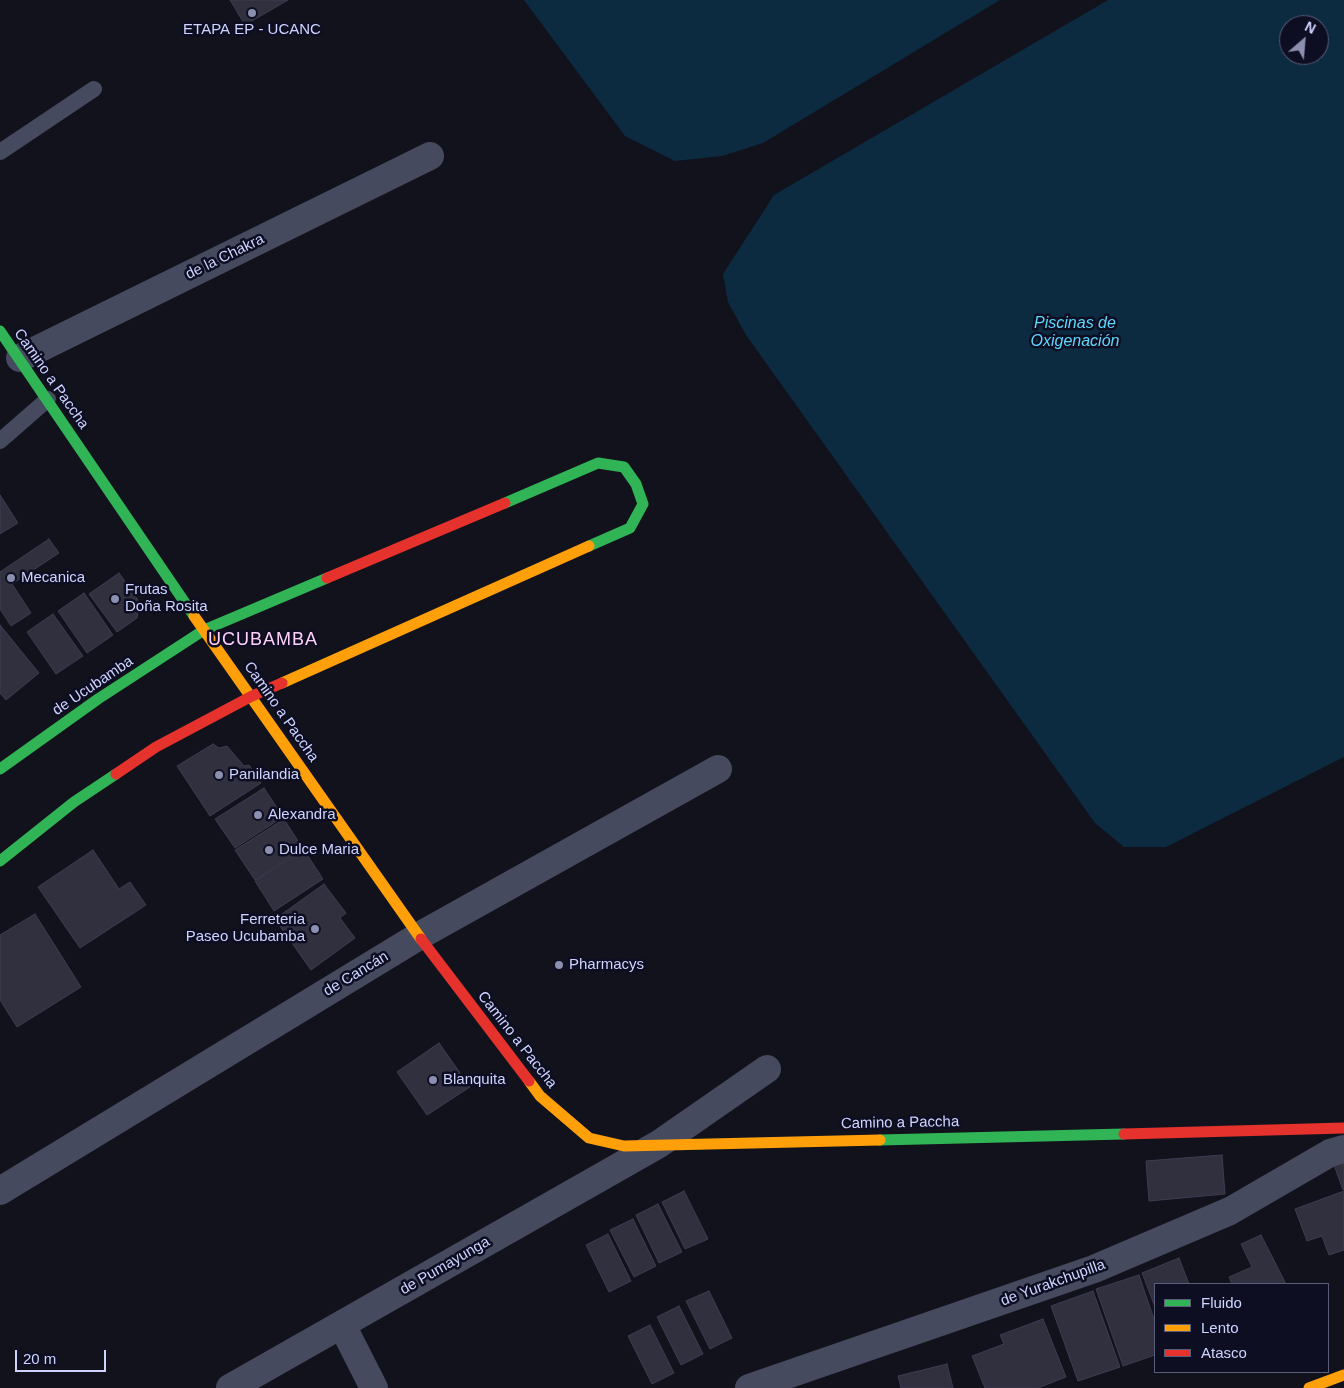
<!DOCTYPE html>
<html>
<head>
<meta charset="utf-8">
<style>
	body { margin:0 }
	#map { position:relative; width:1344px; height:1388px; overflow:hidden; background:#12121d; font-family:Helvetica,sans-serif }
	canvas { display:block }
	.legend { position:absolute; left:1154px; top:1283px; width:175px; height:90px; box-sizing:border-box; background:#0d0e22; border:1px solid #5a5d7a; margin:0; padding:6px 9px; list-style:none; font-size:15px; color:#ced4ff }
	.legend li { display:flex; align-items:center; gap:10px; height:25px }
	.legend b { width:25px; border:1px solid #5a5d7a }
	.north { position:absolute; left:1279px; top:15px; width:50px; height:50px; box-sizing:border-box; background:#0d0e22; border:1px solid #5a5d7a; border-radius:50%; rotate:27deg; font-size:14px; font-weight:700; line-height:20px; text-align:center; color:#ced4ff }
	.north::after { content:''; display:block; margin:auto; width:18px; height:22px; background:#8c90b0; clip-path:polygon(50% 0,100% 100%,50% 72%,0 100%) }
	.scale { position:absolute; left:15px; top:1350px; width:91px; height:22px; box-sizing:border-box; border:2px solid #ced4ff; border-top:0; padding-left:6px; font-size:15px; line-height:18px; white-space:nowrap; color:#ced4ff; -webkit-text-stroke:4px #0d0e22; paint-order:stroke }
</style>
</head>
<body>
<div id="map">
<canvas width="1344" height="1388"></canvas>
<ul class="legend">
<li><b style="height:6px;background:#30b455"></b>Fluido</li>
<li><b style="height:6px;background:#ff9f0a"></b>Lento</li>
<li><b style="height:6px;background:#e5322d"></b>Atasco</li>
</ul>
<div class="north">N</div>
<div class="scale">20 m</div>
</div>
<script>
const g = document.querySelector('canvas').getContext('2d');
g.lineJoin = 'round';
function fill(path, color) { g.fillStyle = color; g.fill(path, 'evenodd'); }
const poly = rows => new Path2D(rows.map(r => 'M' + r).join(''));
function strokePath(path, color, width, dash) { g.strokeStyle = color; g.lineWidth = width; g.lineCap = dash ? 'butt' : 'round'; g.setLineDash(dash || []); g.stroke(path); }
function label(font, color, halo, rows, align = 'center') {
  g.font = font + ' Helvetica,sans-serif'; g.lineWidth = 5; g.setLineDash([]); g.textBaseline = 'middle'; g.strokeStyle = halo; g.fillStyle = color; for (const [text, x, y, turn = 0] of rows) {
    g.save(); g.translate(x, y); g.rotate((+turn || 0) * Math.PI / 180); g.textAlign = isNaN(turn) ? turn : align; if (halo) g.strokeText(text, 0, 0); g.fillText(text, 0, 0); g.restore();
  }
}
const water = poly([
	[524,0,1000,0,763,143,722,156,675,161,625,136],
	[1108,0,1344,0,1344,757,1166,847,1124,847,1095,823,746,335,728,302,723,274,774,195],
	[1289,25,1319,25,1319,55,1289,55]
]);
const building = poly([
	[230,0,288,0,245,25,230,0],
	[0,495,18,523,0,534,0,495],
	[49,539,59,553,12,584,31,613,11,626,0,609,0,572,49,539],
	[119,573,140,603,137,618,117,632,89,594,119,573],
	[84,593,113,635,87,653,58,611,84,593],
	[53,614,83,656,56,674,27,632,53,614],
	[0,625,39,673,6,700,0,693,0,625],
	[213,744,219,748,227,746,244,766,249,765,261,783,210,816,177,766,213,744],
	[264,788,283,817,235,848,215,819,264,788],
	[284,819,303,849,255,880,235,850,284,819],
	[93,850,119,889,130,882,146,905,80,948,38,887,93,850],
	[304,850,323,879,274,911,255,881,304,850],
	[324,884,346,913,340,918,355,938,311,970,275,919,324,884],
	[35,914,81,987,17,1027,0,1000,0,935,35,914],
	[439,1043,470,1087,427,1115,397,1072,439,1043],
	[1222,1155,1225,1194,1149,1201,1146,1161,1222,1155],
	[1344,1162,1344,1189,1343,1190,1334,1165,1344,1162],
	[684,1191,708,1239,685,1249,662,1202,684,1191],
	[1344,1191,1344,1250,1329,1255,1322,1236,1307,1241,1295,1209,1344,1191],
	[658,1204,682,1252,659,1263,636,1215,658,1204],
	[633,1219,656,1266,634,1277,610,1230,633,1219],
	[608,1234,631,1281,609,1292,586,1245,608,1234],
	[1261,1235,1286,1284,1232,1284,1229,1277,1252,1267,1241,1244,1261,1235],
	[1179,1258,1189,1284,1155,1284,1155,1307,1142,1273,1179,1258],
	[1139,1275,1155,1322,1155,1355,1123,1366,1096,1289,1139,1275],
	[709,1291,732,1338,710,1349,686,1301,709,1291],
	[1093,1291,1120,1367,1078,1381,1051,1306,1093,1291],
	[679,1306,703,1354,681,1365,657,1317,679,1306],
	[1043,1319,1066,1377,1038,1388,985,1388,972,1356,1004,1344,1000,1335,1043,1319],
	[650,1325,674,1373,652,1384,628,1336,650,1325],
	[947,1364,953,1388,901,1388,898,1376,947,1364]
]);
const lane = poly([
	[0,152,94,89],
	[0,441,48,399]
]);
const street = poly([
	[20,358,430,156],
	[0,1191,419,936,718,769],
	[342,1325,374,1388],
	[230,1388,659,1144,767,1069],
	[749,1388,1094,1269,1230,1211,1330,1153,1344,1149]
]);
const fast = poly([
	[0,331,194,616],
	[505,503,598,463,624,467,636,484,643,504,630,528,589,546],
	[0,769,98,699,204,630,327,578],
	[0,861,74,802,116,774],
	[880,1140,1124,1134]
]);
const slow = poly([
	[194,616,421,939],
	[282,683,589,546],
	[529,1081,540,1096,589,1138,624,1146,880,1140],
	[1309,1388,1344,1375]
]);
const jam = poly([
	[327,578,505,503],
	[116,774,156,747,252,696,282,683],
	[421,939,529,1081],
	[1124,1134,1344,1128]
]);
const markers = [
	[252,13,5,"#8c90b0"],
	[11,578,5,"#8c90b0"],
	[115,599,5,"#8c90b0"],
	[219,775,5,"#8c90b0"],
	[258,815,5,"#8c90b0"],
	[269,850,5,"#8c90b0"],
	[315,929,5,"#8c90b0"],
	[559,965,5,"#8c90b0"],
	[433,1080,5,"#8c90b0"]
];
const poiNames = [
	["ETAPA EP - UCANC",252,30,"center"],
	["Mecanica",21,578],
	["Frutas",125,590],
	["Doña Rosita",125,607],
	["Panilandia",229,775],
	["Alexandra",268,815],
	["Dulce Maria",279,850],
	["Ferreteria",305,920,"right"],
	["Paseo Ucubamba",305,937,"right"],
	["Pharmacys",569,965],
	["Blanquita",443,1080]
];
const streetNames = [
	["de la Chakra",225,257,-26],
	["Camino a Paccha",51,379,55],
	["de Ucubamba",93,686,-34],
	["Camino a Paccha",281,712,55],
	["de Cancán",356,974,-31],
	["Camino a Paccha",517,1040,52],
	["Camino a Paccha",900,1123,-1],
	["de Pumayunga",445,1266,-30],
	["de Yurakchupilla",1053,1283,-20]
];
const waterNames = [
	["Piscinas de",1075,324],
	["Oxigenación",1075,342]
];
const quarterNames = [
	["UCUBAMBA",263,640]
];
fill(water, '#0c2a40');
fill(building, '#30303f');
strokePath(building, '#3c3d52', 1);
strokePath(lane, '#464a5e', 16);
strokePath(street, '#464a5e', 28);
strokePath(fast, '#30b455', 11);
strokePath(slow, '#ff9f0a', 11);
strokePath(jam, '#e5322d', 11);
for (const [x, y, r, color] of markers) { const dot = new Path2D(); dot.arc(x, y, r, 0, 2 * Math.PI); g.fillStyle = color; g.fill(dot); strokePath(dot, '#0d0e22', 2); }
label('15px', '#ced4ff', '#0d0e22', poiNames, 'left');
label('15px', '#ced4ff', '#0d0e22', streetNames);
label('italic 16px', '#5cd8ff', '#0d0e22', waterNames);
g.letterSpacing = '1px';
label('18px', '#ffd0f8', '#0d0e22', quarterNames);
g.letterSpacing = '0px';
</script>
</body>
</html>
